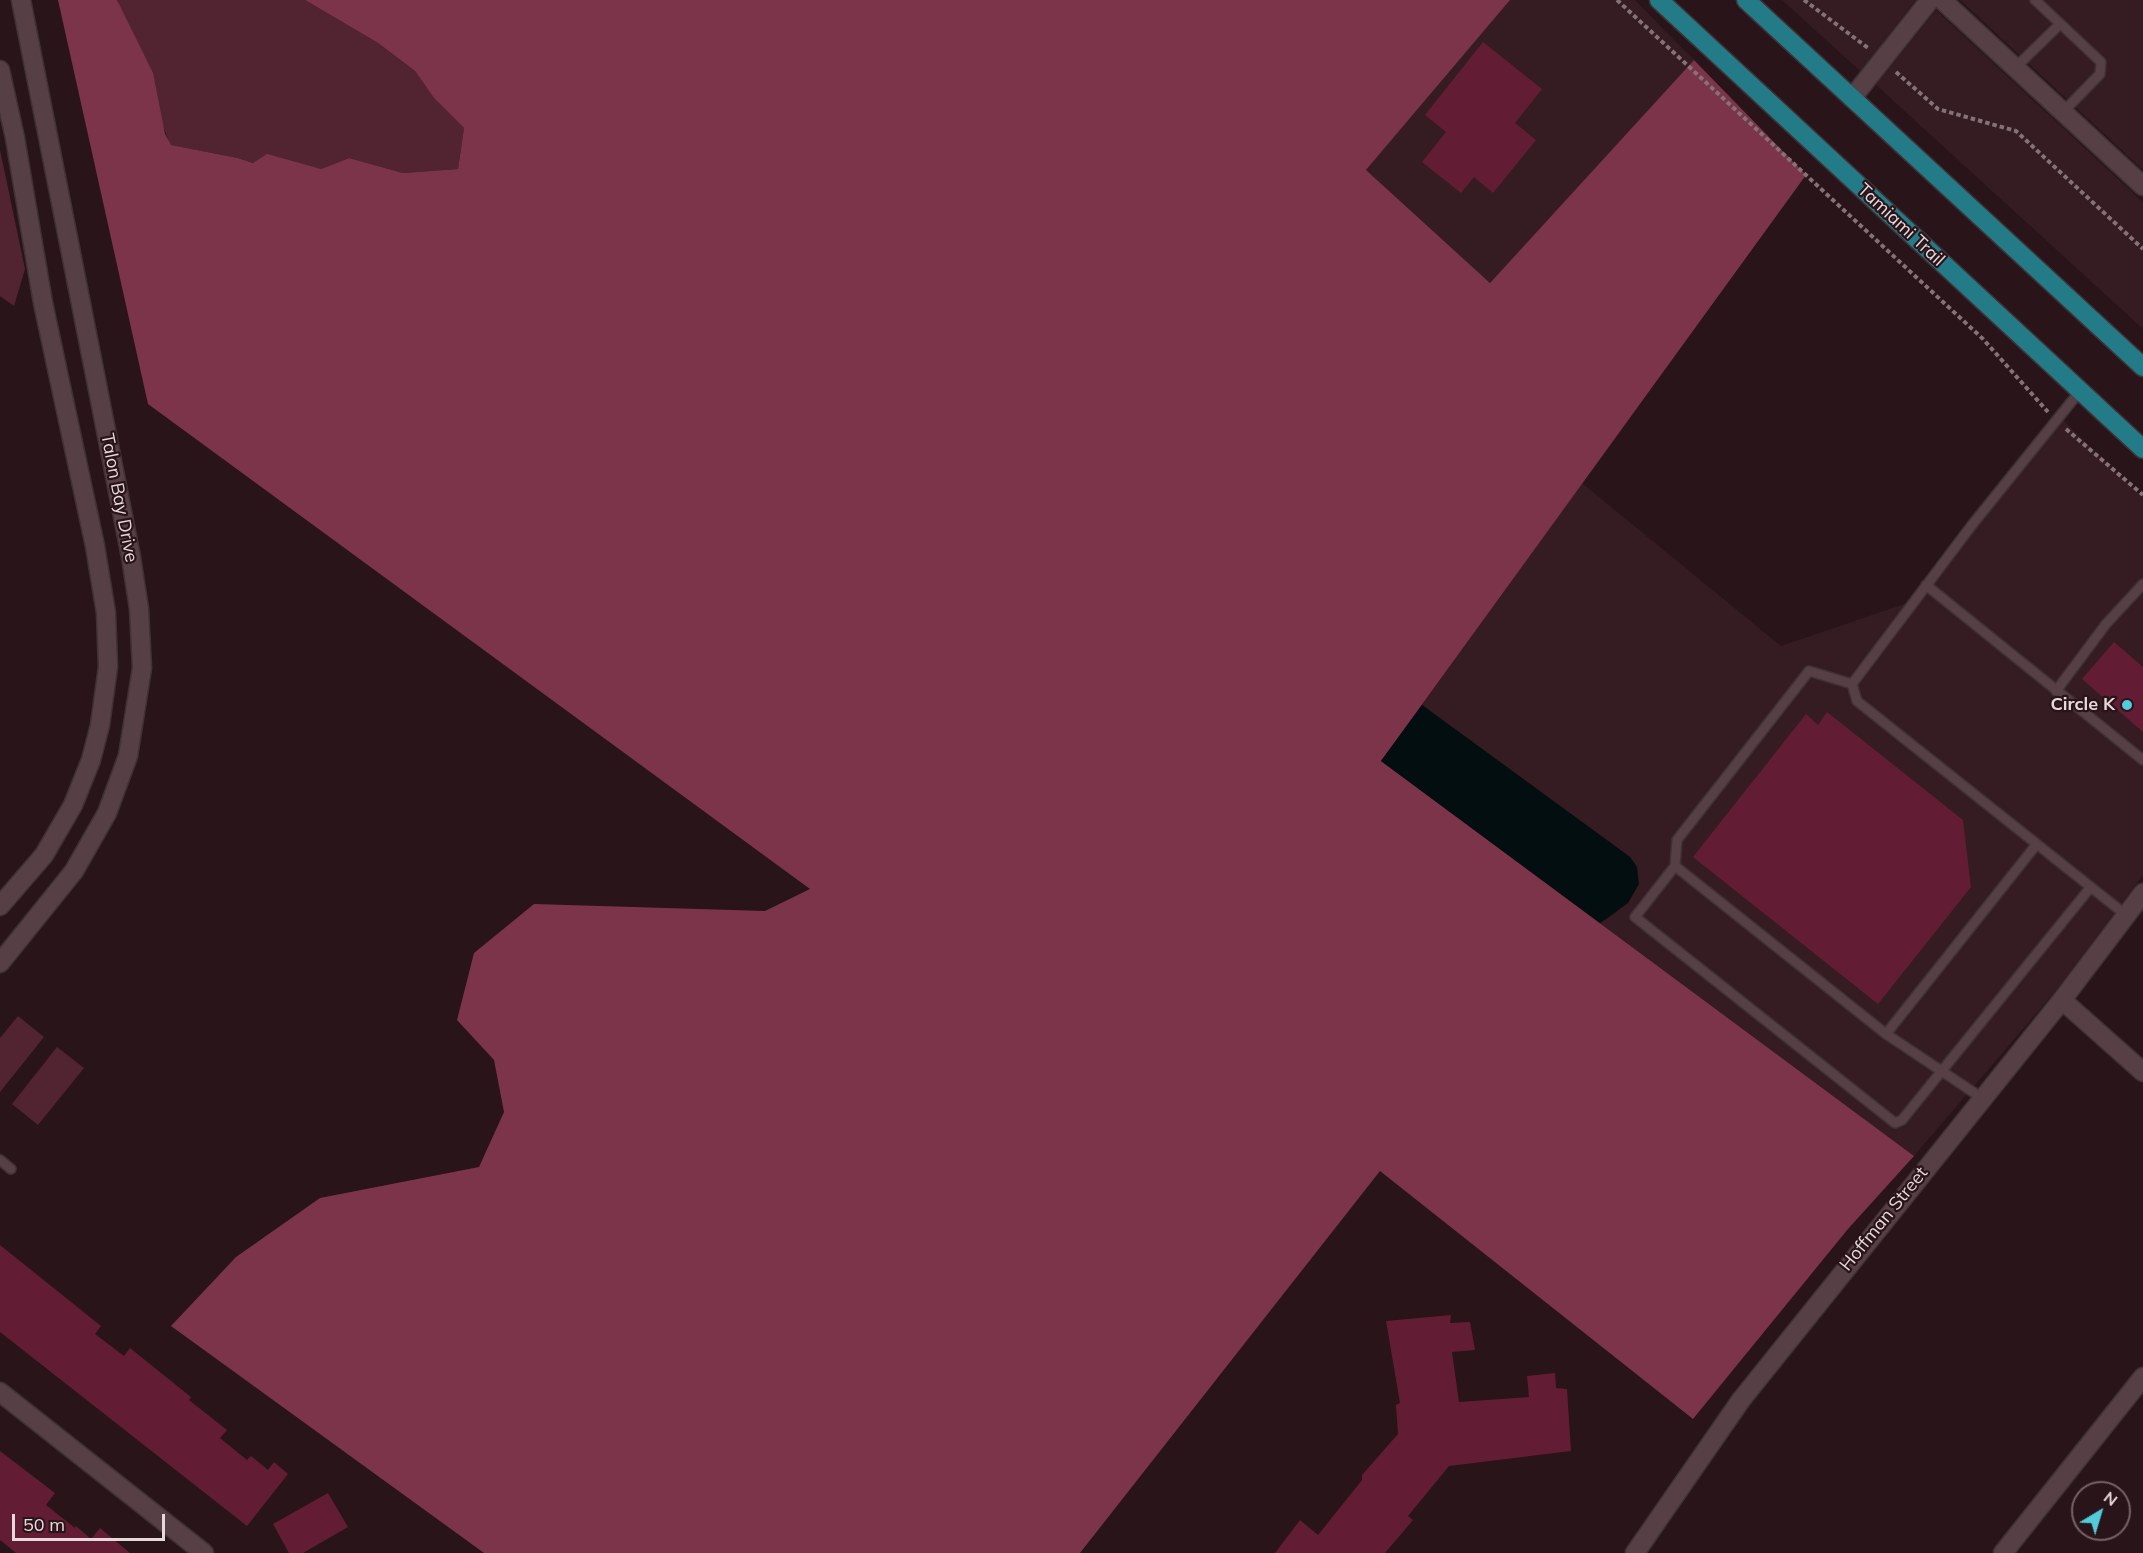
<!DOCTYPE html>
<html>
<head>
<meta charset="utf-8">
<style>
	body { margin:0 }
	#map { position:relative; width:2143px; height:1553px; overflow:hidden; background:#281419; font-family:Mulish,sans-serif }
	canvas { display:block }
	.north { position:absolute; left:2071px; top:1481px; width:60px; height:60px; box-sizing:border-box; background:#281419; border:2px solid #746267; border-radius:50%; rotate:38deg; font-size:16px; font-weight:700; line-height:24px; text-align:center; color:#e7d8dc }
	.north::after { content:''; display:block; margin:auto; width:21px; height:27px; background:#53cbda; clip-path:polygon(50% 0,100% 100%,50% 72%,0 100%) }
	.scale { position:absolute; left:12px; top:1514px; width:153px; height:27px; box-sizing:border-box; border:3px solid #e7d8dc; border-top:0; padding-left:8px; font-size:18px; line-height:21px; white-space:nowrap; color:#e7d8dc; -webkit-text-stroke:4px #281419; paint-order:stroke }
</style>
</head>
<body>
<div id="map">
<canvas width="2143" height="1553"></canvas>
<div class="north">N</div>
<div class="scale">50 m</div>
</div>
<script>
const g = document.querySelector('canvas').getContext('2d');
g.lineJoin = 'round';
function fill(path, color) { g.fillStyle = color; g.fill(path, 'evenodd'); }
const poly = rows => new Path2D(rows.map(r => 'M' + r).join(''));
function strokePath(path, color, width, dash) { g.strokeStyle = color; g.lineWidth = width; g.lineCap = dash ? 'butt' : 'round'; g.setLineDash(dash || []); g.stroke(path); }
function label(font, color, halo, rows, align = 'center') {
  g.font = font + ' Mulish,sans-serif'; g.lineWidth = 4.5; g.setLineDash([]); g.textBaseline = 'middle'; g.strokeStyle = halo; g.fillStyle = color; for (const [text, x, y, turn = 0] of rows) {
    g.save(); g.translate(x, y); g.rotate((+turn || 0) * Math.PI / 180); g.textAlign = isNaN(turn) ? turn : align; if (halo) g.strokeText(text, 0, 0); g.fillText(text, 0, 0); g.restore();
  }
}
const built = poly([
	[1510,0,1635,0,1694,60,1490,283,1366,170],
	[1782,0,1916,0,1860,71],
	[1960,0,2143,0,2143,170],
	[1936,10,2143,202,2143,329,1876,85],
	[2060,417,2143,498,2143,875,2054,993,1914,1156,1600,923,1616,913,1637,867,1630,857,1422,705,1582,483,1781,646,1916,600]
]);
const green = poly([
	[117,0,305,0,378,43,415,71,434,98,464,128,458,169,403,173,349,158,321,169,254,163,238,158,170,145],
	[0,150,25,269,14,306,0,296],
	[18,1016,44,1037,0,1092,0,1038],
	[57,1047,84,1068,38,1125,12,1104]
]);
const forest = poly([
	[58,0,117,0,153,73,165,134,171,145,238,158,253,163,267,154,321,169,349,158,403,173,458,169,464,128,434,98,415,71,378,43,305,0,1510,0,1366,170,1490,283,1694,60,1806,175,1381,761,1914,1156,1848,1229,1693,1419,1380,1171,1080,1553,484,1553,171,1326,236,1257,320,1198,479,1167,504,1112,494,1060,457,1020,474,953,534,904,765,911,810,889,148,404]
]);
const water = poly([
	[1422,705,1630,857,1637,867,1639,884,1628,903,1600,923,1381,761]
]);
const building = poly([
	[1483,42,1542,89,1515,123,1536,140,1493,193,1474,177,1461,193,1422,162,1446,132,1425,115],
	[2114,642,2143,667,2143,732,2082,679],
	[1827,712,1963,820,1971,887,1878,1004,1693,857,1806,714,1818,725],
	[0,1245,101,1326,95,1334,124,1356,130,1348,191,1397,189,1400,227,1430,220,1438,247,1460,251,1456,268,1470,274,1462,288,1474,247,1526,0,1332],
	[1451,1315,1450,1323,1470,1322,1475,1350,1452,1352,1459,1402,1529,1397,1527,1376,1555,1373,1556,1388,1567,1389,1571,1451,1449,1466,1408,1516,1413,1520,1385,1553,1275,1553,1300,1520,1318,1535,1362,1480,1362,1475,1398,1434,1396,1405,1400,1403,1386,1321],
	[0,1451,55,1493,46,1505,75,1528,76,1526,91,1539,100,1528,130,1553,16,1553,0,1540],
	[328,1493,348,1527,303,1553,289,1553,273,1524]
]);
const path = poly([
	[1617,0,1983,339,2048,412],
	[1804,0,1868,48],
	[1896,72,1938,109,2016,131,2143,249],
	[2066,429,2143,495]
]);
const service = poly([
	[2035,0,2101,62,2100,74,2063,112],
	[2015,68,2060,24],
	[1926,585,2143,760],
	[1852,684,1857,701,2126,915],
	[2056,691,2106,624,2143,584],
	[1675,866,1635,917,1895,1123,1902,1120,2090,888],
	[1886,1034,2036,845],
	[1982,1098,1886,1034,1675,866,1677,840,1809,671,1852,684,1972,525,2080,391],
	[0,1160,11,1169]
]);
const minor = poly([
	[1942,0,2143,186],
	[0,70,15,138,43,303,95,546,106,613,108,667,100,725,91,760,73,805,44,855,0,906],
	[1852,98,1930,0],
	[0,963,74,871,107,813,128,756,142,668,139,609,131,557,21,0],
	[2062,1000,2143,1072],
	[0,1392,204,1553],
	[1635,1553,1741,1400,2062,1000,2143,893],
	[2003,1553,2143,1377]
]);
const primary = poly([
	[1659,0,2143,449],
	[1746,0,2143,367]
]);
const markers = [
	[2127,705,6,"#53cbda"]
];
const streetNames = [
	["Tamiami Trail",1901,225,43],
	["Talon Bay Drive",119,498,79],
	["Hoffman Street",1884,1219,-51]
];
const poiNames = [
	["Circle K",2115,705]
];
fill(built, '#351b22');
fill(green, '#522432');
fill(forest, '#7b344a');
fill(water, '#030e10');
fill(building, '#621d35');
strokePath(service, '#3f3134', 12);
strokePath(minor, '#3f3134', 21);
strokePath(primary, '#3f3134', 21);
strokePath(path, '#847277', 4, [4.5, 3]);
strokePath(service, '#563f45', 9);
strokePath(minor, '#563f45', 18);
strokePath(primary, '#227b87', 18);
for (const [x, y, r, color] of markers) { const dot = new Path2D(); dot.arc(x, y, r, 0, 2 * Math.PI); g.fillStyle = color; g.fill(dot); strokePath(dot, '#281419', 2); }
label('18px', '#e7d8dc', '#281419', streetNames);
label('bold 18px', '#e7d8dc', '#281419', poiNames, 'right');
</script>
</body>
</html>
